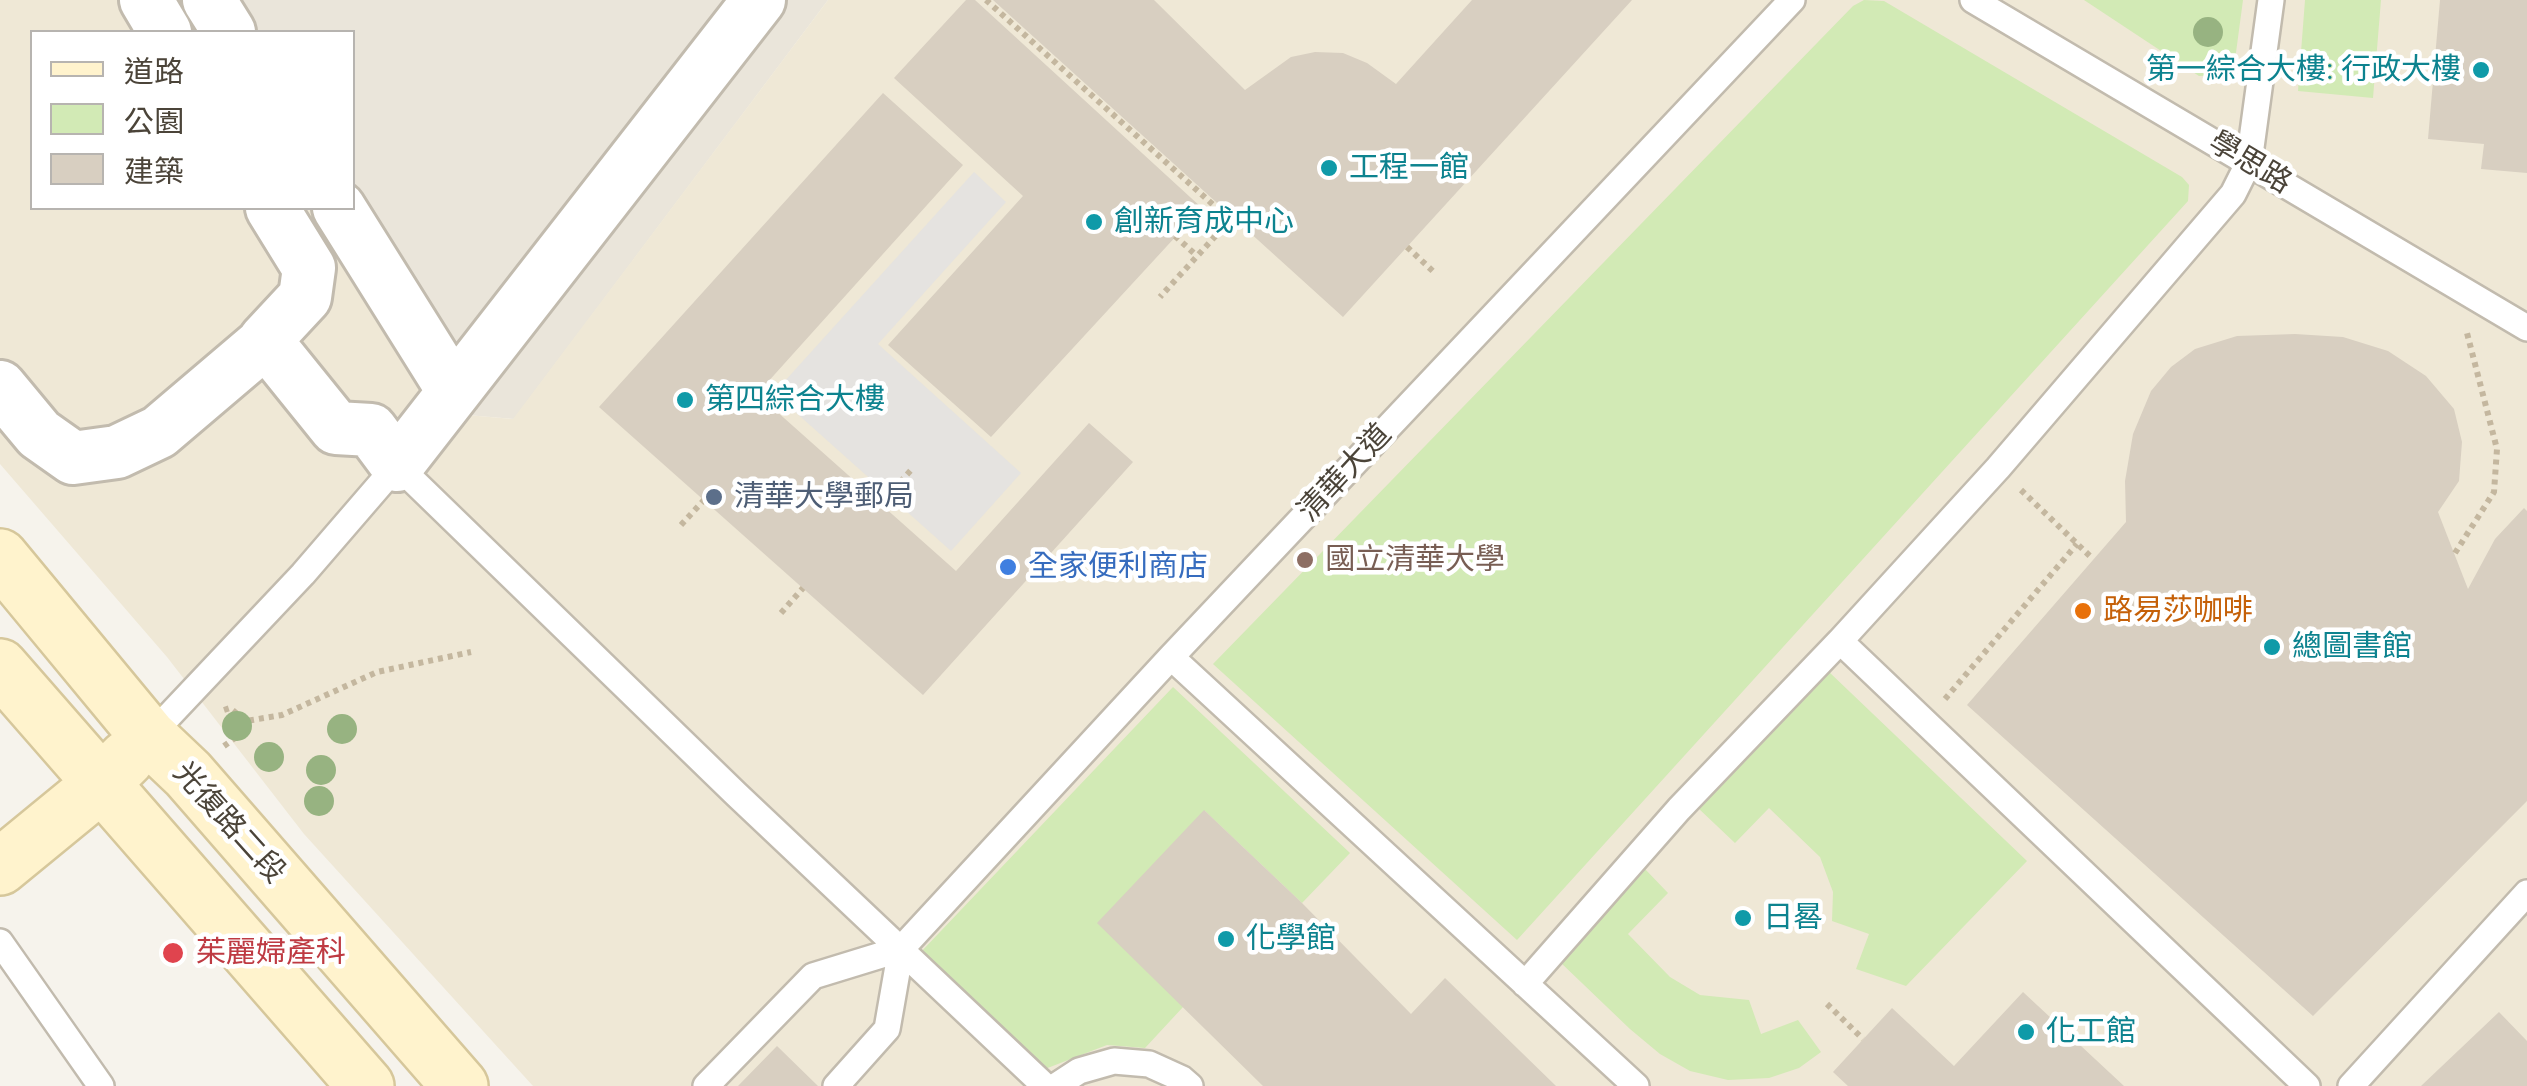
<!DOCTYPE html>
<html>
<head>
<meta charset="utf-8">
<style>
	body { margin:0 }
	#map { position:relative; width:2527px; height:1086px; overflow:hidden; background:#f6f3ec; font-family:Figtree,"Noto Sans TC",sans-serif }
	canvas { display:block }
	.legend { position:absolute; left:30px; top:30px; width:325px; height:180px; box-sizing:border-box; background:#fff; border:2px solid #b7b4b0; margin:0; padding:12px 18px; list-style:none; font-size:30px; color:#4b4439 }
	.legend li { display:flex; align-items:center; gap:20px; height:50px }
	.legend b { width:50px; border:2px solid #b7b4b0 }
</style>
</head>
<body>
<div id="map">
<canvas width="2527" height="1086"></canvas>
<ul class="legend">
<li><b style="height:12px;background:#fff3cd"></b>道路</li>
<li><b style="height:28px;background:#d2eab5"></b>公園</li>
<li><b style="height:28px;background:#d8cfc1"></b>建築</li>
</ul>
</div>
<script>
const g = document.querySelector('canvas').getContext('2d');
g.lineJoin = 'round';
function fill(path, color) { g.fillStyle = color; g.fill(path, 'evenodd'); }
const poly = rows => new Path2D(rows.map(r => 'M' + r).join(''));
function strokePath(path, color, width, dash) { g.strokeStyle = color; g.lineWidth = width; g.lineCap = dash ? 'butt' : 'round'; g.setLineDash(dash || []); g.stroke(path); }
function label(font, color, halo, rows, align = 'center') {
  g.font = font + ' Figtree,"Noto Sans TC",sans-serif'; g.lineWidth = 9; g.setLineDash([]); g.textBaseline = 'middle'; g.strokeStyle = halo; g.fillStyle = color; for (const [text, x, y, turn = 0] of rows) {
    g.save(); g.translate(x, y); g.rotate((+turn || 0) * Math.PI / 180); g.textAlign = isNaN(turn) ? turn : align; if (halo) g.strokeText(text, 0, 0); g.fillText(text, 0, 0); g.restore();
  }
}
const residential = poly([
	[0,0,828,0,514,419,467,415,0,464],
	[32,32,352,32,352,208,32,208]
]);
const education = poly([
	[0,0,195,0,215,32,32,32,32,208,324,208,467,415,513,419,828,0,2527,0,2527,1086,533,1086,304,834,167,657,0,464]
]);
const green = poly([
	[1864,0,1884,1,2182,177,2189,185,2188,201,1517,940,1213,664,1853,6],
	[2084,0,2243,0,2233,75,2199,76],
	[2305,0,2381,0,2373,98,2298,91],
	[1828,671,2027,861,1906,986,1856,969,1869,934,1832,921,1833,892,1820,857,1769,808,1735,843,1697,807],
	[1173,687,1350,853,1302,903,1205,811,1183,1007,1145,1048,1107,1045,1045,1069,920,953],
	[1644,868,1668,893,1628,934,1670,977,1700,995,1749,1000,1761,1034,1798,1020,1821,1052,1799,1068,1769,1078,1728,1080,1690,1071,1660,1054,1630,1029,1559,961]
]);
const parking = poly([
	[974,172,1006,202,878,344,1021,473,951,551,774,393]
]);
const building = poly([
	[966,0,975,0,1202,208,991,437,888,345,1023,196,894,78],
	[993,0,1154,0,1245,90,1291,57,1315,52,1343,53,1367,63,1396,84,1472,0,1632,0,1343,317],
	[2440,0,2527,0,2527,173,2481,169,2484,144,2428,139],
	[883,93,963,165,757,394,956,571,1089,423,1133,462,923,695,599,407],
	[2295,334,2343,337,2388,351,2426,376,2454,409,2462,442,2459,481,2438,512,2468,589,2495,539,2524,508,2527,511,2527,801,2313,1016,1967,705,2126,522,2125,481,2133,434,2151,391,2171,367,2195,349,2237,336],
	[1204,810,1302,903,1411,1014,1445,978,1556,1086,1263,1086,1097,923],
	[2023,992,2124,1086,1848,1086,1833,1072,1892,1008,1954,1066],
	[2499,1012,2527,1041,2527,1086,2421,1086],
	[777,1046,818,1086,738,1086]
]);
const path = poly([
	[986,0,1230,220,1160,297],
	[1175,236,1197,256],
	[1407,247,1436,274],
	[2021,490,2093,559],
	[880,504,913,468],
	[681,525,704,500],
	[2455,553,2494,492,2497,449,2467,333],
	[781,613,803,588],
	[1945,699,2077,544],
	[224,710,230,708,246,721,282,715,377,672,471,652],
	[224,746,235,738,246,721],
	[1827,1004,1863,1039]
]);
const lane = poly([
	[1973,0,2527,328],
	[1840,641,1998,468,2233,194,2249,162,2271,0],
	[1171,657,1636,1086],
	[149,737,303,574,397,465,736,794,1045,1086],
	[0,942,101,1086],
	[1525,984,1679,809,1840,641,2307,1086],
	[706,1086,813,976,901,949,1171,657,1792,0],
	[836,1086,887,1029,901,949],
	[1056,1086,1079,1071,1114,1061,1149,1064,1182,1079,1190,1086],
	[2351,1086,2527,893]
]);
const street = poly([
	[146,0,165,32],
	[209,0,229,32],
	[272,208,309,268,305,297,265,340,336,428,371,430,397,465,759,0],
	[339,208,454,392],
	[0,387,39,434,73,458,117,452,159,432,266,341]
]);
const secondary = poly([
	[0,557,149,737,188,774,460,1086],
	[0,667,366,1086],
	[0,867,100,785,127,758]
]);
const trees = [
	[2208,32],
	[237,726],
	[342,729],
	[269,757],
	[321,770],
	[319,801]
];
const markers = [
	[2481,70,10,"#0f9aa8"],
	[1329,168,10,"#0f9aa8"],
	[1094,222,10,"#0f9aa8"],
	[685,400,10,"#0f9aa8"],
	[714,497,10,"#5c6f8a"],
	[1305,560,10,"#8d6e63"],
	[1008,567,10,"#3f7fe0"],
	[2083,611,10,"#e8710a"],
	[2272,647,10,"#0f9aa8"],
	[1743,918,10,"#0f9aa8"],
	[1226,939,10,"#0f9aa8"],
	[173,953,12,"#e0444e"],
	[2026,1032,10,"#0f9aa8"]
];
const cultureNames = [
	["第一綜合大樓: 行政大樓",2461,70,"right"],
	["工程一館",1349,168],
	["創新育成中心",1114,222],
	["第四綜合大樓",705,400],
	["總圖書館",2292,647],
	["日晷",1763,918],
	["化學館",1246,939],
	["化工館",2046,1032]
];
const streetNames = [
	["學思路",2250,163,31],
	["清華大道",1345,473,-47],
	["光復路二段",229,823,48]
];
const serviceNames = [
	["清華大學郵局",734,497]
];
const educationNames = [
	["國立清華大學",1325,560]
];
const shopNames = [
	["全家便利商店",1028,567]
];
const foodNames = [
	["路易莎咖啡",2103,611]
];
const healthNames = [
	["茱麗婦產科",196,953]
];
fill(residential, '#eae5da');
fill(education, '#efe8d6');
fill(green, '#d2eab5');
fill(parking, '#e5e3e0');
fill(building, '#d8cfc1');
strokePath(lane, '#c2bbae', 30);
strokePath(street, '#c2bbae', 58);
strokePath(secondary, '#d6c79b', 60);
strokePath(path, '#c4b79f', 6, [5, 5]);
strokePath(lane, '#fff', 25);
strokePath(street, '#fff', 52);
strokePath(secondary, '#fff3cd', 55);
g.fillStyle = '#97b381';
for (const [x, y] of trees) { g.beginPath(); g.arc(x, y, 15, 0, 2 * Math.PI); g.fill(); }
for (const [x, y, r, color] of markers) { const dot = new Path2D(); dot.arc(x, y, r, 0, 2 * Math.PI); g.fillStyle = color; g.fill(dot); strokePath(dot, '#fff', 4); }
label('30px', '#0d838f', '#fff', cultureNames, 'left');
label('30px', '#4b4439', '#fff', streetNames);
label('30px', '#4e5e75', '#fff', serviceNames, 'left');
label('30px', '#785e54', '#fff', educationNames, 'left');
label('30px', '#366cbe', '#fff', shopNames, 'left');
label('30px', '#c56008', '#fff', foodNames, 'left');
label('30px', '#be3a42', '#fff', healthNames, 'left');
</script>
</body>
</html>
